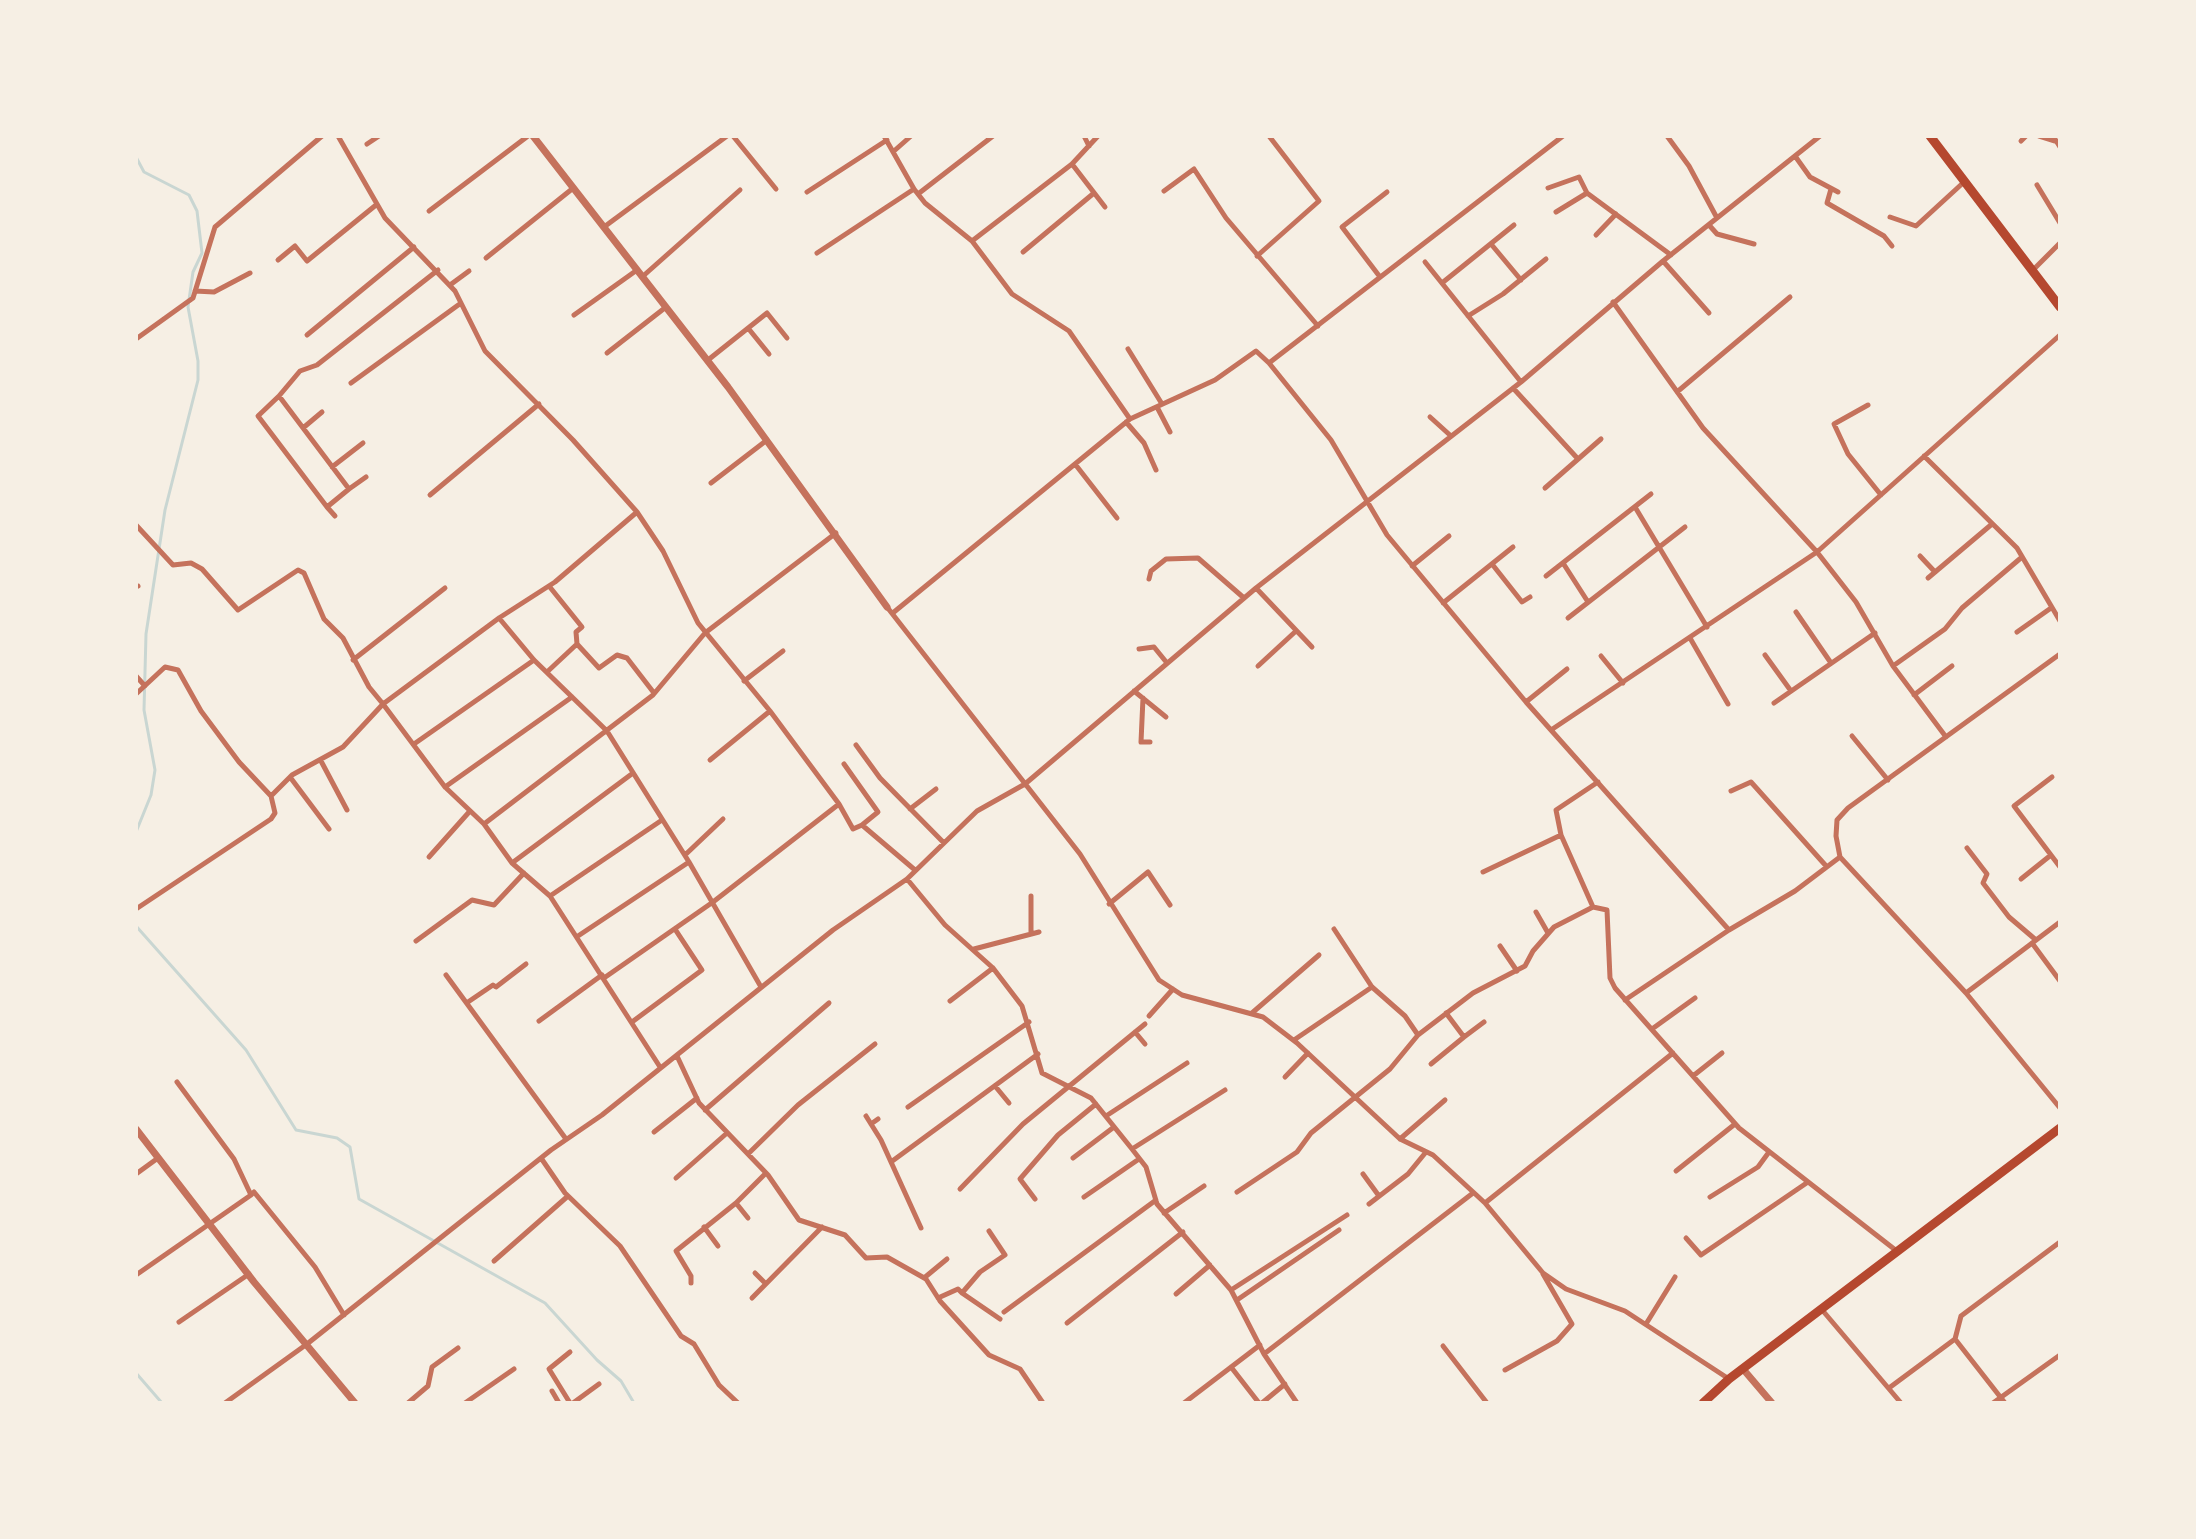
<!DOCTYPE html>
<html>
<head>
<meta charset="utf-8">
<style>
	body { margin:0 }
	#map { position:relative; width:2196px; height:1539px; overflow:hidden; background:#f6efe4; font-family:Poppins,sans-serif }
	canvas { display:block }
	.frame { position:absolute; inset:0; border:138px solid #f6efe4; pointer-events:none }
</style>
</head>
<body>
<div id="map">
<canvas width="2196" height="1539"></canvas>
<div class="frame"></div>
</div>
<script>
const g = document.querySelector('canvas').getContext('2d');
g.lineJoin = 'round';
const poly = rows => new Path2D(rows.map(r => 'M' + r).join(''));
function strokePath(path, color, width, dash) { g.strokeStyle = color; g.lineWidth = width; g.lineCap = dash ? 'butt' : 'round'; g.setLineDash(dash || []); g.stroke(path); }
const stream = poly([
	[136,157,144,172,189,195,197,211,202,253,193,272,188,307,198,361,198,380,165,510,146,634,144,710,155,770,151,795,136,832],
	[136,926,246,1050,296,1130,337,1138,350,1147,359,1199,545,1303,597,1360,621,1381,634,1403],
	[136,1373,162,1403]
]);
const minor = poly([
	[338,136,385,218,455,291,485,351,573,440,637,512,663,551,698,623,770,711,839,804,853,829,862,825,915,870],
	[733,136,776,189],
	[884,136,914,189,925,203,972,241,1012,294,1069,331,1130,419],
	[1084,136,1089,146],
	[1563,136,1269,363,1331,440,1387,535,1526,702,1729,930],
	[1667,136,1689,166,1717,218],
	[2039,136,2055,141],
	[2053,136,2060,147],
	[2021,141,2026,136],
	[367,144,379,136],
	[894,151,911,136],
	[1795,156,1810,177,1838,192],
	[1072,164,1105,207],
	[2037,185,2060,223],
	[1548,188,1579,177,1587,193,1671,255],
	[1831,189,1827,203,1884,236,1892,246],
	[1164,191,1194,169,1226,218,1318,326],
	[807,192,887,140],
	[918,194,993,136],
	[429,211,528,136],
	[1556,212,1587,193],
	[1890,217,1916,226,1964,182],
	[1709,225,1717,234,1754,244],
	[604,227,727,136],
	[1596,235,1616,214],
	[972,241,1072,164,1098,136],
	[1491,244,1521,280],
	[1023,252,1094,193],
	[817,253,914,189],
	[1257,256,1319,201,1269,136],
	[486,258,572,189],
	[278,260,295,246,307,261,376,205],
	[1663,261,1709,313],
	[1425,262,1521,382],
	[2032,271,2060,243],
	[642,277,740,190],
	[1380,277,1342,227,1387,192],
	[1442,283,1514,225],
	[450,285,469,271],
	[195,291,214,292,250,273],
	[1613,302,1703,428,1817,552,1856,602,1893,666,1946,737],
	[574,315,637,270],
	[1468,316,1503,294,1546,259],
	[748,328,769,354],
	[307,335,414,247],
	[136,339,193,298,215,227,322,136],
	[1128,349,1162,404],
	[607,353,666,307],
	[708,360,767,313,787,338],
	[351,383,461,303],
	[1513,388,1578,459],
	[1677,392,1790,297],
	[279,396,258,416,327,507,349,489,279,396,300,371,317,365,438,270],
	[1868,405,1834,424,1848,454,1881,495],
	[1157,407,1170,432],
	[1430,417,1451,436],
	[1126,422,1144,443,1156,470],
	[303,428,322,412],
	[1924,456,2017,548,2060,621],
	[1075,464,1117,518],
	[332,467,363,443],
	[711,483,767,440],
	[1545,488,1601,439],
	[349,489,366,477],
	[430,495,539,404],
	[327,507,335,516],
	[1635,507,1707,627],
	[136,525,173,565,191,563,202,569,238,610,298,570,304,573,324,619,343,638,369,687,383,704,499,618,555,582,637,512],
	[1920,556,1935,572],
	[1563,563,1588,602],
	[1492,564,1522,602,1530,597],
	[1412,566,1449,536],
	[1546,576,1651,494],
	[1928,578,1992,524],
	[1149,579,1151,571,1166,559,1198,558,1244,598],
	[549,586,582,627,576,632,577,644,599,668,617,655,627,658,654,693],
	[136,587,138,586],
	[1256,588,1312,647],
	[1443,603,1513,547],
	[887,607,1080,854,1159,980,1182,995,1263,1017,1297,1043,1400,1139,1433,1155,1485,1203,1543,1273,1566,1289,1625,1311,1729,1379],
	[894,612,1130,419,1215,380,1256,351,1269,363],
	[1796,612,1831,663],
	[499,618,534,660,607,731,689,862,761,987],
	[1568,618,1685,527],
	[2017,632,2051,608],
	[1690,638,1728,704],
	[1139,649,1154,647,1167,663],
	[2060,654,1848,808,1837,820,1836,836,1840,857,1966,993,2060,1108],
	[1765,655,1791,691],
	[1601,656,1623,683],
	[353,660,445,588],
	[1258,666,1296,631],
	[1893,666,1945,629,1962,608,2022,557],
	[547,672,577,644],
	[136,676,145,686],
	[744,681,783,651],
	[1134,691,1166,717],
	[136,694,165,667,178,670,201,711,239,762,271,796,292,775,343,747,383,704,445,787,484,824,512,863,550,896,660,1067],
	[1914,695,1952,666],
	[1143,698,1141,742,1150,742],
	[1526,702,1567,669],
	[1774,703,1875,633],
	[1551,730,1817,552,2060,335],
	[1852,736,1888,780],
	[414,744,534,660],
	[856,745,880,778,944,843],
	[710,760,770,711],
	[321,761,347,810],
	[844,764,878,812,862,825],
	[290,777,329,829],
	[2052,777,2014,806,2060,867],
	[445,787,572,697],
	[1731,791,1751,782,1827,867],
	[910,809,936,789],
	[484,824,653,695,705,633,836,533],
	[1967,848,1987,874,1983,883,2009,917,2036,940],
	[685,855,723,819],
	[429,857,470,811],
	[512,863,633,773],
	[1483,872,1561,835],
	[907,879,945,925,993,968,1022,1006,1042,1073,1091,1098,1132,1149,1146,1167,1157,1204,1231,1290,1264,1354,1473,1193],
	[2021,879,2051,855],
	[550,896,662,820],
	[1031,896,1031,933],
	[1109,904,1148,872,1170,905],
	[1593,907,1561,835,1556,810,1598,782],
	[136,909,271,819,275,813,271,796],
	[1536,912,1548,933],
	[1334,929,1372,987,1405,1016,1418,1035],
	[578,936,689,862],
	[416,941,472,900,494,905,524,873],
	[2032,943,2060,981],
	[1500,946,1517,971],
	[974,949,1039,932],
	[446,975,566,1139],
	[604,978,713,902,839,804],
	[1966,993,2060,922],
	[1625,1000,1729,930,1795,891,1840,857],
	[950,1001,993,968],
	[468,1002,493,985,496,987,526,964],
	[1252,1013,1319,955],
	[1149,1016,1173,989],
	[539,1021,602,975],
	[632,1022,702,970,675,929],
	[1652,1029,1695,998],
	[1135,1032,1145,1044],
	[1464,1037,1484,1022],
	[1294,1040,1372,987],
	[677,1056,699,1103,768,1175,799,1220,845,1235,866,1258,887,1257,926,1279,940,1301,989,1355,1020,1369,1043,1403],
	[1431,1064,1464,1037,1446,1013],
	[1693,1076,1722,1053],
	[1285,1077,1308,1053],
	[995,1086,1009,1103],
	[908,1107,1029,1022],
	[705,1110,829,1003],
	[866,1116,881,1140,921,1228],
	[1106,1116,1187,1063],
	[871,1124,878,1119],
	[654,1132,697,1098],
	[1400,1139,1445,1100],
	[1132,1149,1225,1090],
	[748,1154,798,1105,875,1044],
	[541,1158,565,1193,620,1246,681,1336,694,1344,719,1385,738,1403],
	[1073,1158,1114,1127],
	[891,1162,1038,1054],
	[1676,1171,1735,1124],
	[136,1174,158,1158],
	[1363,1174,1379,1196],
	[676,1178,727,1133],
	[960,1189,1023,1124,1145,1024],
	[1237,1192,1297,1152,1311,1133,1390,1069,1418,1035,1473,993,1525,966,1533,951,1554,927,1593,907,1607,910,1610,978,1615,988,1739,1128,1898,1252],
	[251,1195,254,1192,315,1267,344,1315],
	[1084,1197,1139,1159],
	[1710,1197,1758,1167,1769,1152],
	[1035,1199,1020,1179,1058,1135,1096,1104],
	[1485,1203,1673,1053],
	[1369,1204,1408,1174,1426,1152],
	[1164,1213,1204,1186],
	[748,1218,736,1203,766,1173],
	[704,1227,718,1246],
	[1686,1238,1701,1255,1808,1182],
	[494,1261,568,1196],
	[755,1273,765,1283],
	[136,1275,251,1195,234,1159,177,1082],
	[924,1278,947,1259],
	[691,1283,691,1276,676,1251,736,1203],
	[1231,1290,1347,1215],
	[962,1293,1000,1319],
	[1176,1294,1210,1265],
	[752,1298,822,1227],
	[938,1298,958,1289,962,1293,980,1272,1005,1255,989,1231],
	[1237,1300,1339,1230],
	[1823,1311,1901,1403],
	[1004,1312,1156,1200],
	[179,1322,249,1274],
	[1067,1323,1183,1232],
	[1646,1324,1675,1277],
	[1955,1339,2005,1403],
	[1443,1346,1487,1403],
	[1264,1354,1297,1403],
	[1231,1367,1259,1403],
	[1505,1370,1557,1341,1572,1324,1543,1274],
	[1889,1388,1955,1339,1961,1316,2060,1242],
	[552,1391,559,1403],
	[225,1403,307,1344,551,1150,602,1115,833,930,907,879,977,811,1025,784,1256,588,1521,382,1663,261,1820,136],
	[408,1403,428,1386,432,1367,458,1348],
	[465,1403,514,1369],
	[570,1403,549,1369,570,1352],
	[573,1403,599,1384],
	[1184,1403,1260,1345],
	[1262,1403,1285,1384],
	[1993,1403,2060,1355]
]);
const tertiary = poly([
	[533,136,728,387,887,607],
	[136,1129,254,1282,355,1403],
	[1743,1369,1772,1403]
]);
const trunk = poly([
	[1930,136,2060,307],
	[1703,1403,1729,1379,2060,1128]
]);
strokePath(stream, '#c9d6d2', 3);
strokePath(minor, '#c5725c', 5);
strokePath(tertiary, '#c5725c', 7);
strokePath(trunk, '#b5482f', 9);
</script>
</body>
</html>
